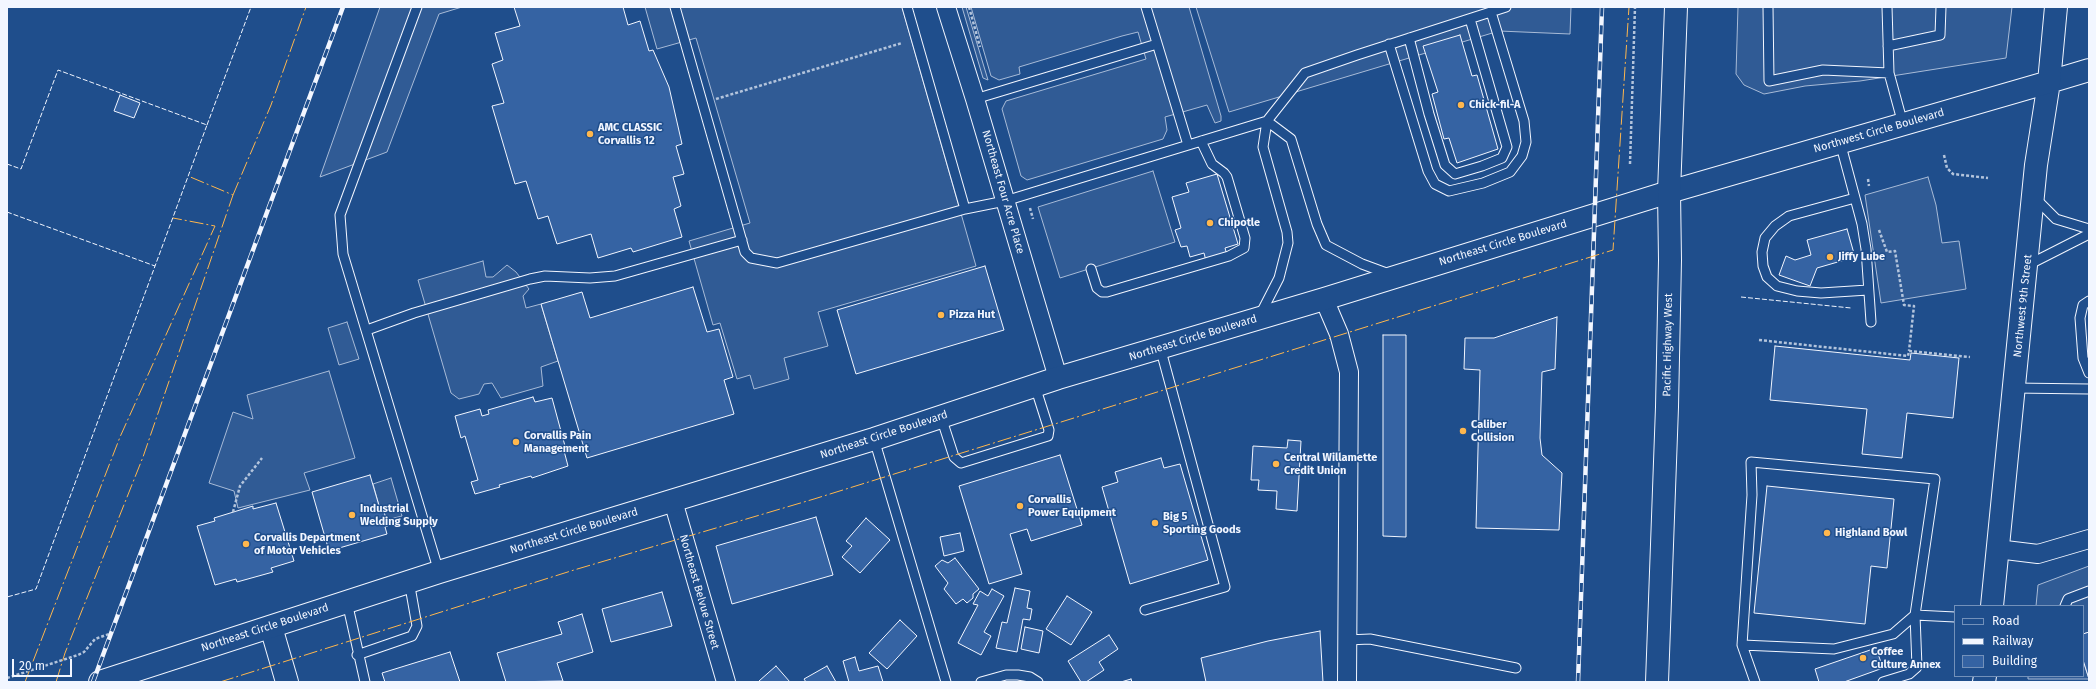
<!DOCTYPE html>
<html>
<head>
<meta charset="utf-8">
<style>
	body { margin:0 }
	#map { position:relative; width:2096px; height:689px; overflow:hidden; background:#1f4e8c; font-family:"Fira Sans",sans-serif }
	canvas { display:block }
	.frame { position:absolute; inset:0; border:8px solid #f2f6ff; pointer-events:none }
	.legend { position:absolute; left:1954px; top:605px; width:130px; height:72px; box-sizing:border-box; background:#1f4e8c; border:1px solid #7391ba; margin:0; padding:5px 7px; list-style:none; font-size:12px; color:#f2f6ff }
	.legend li { display:flex; align-items:center; gap:8px; height:20px }
	.legend b { width:20px; border:1px solid #7391ba }
	.scale { position:absolute; left:12px; top:659px; width:60px; height:18px; box-sizing:border-box; border:2px solid #f2f6ff; border-top:0; padding-left:5px; font-size:12px; line-height:14px; white-space:nowrap; color:#f2f6ff; -webkit-text-stroke:3px #1f4e8c; paint-order:stroke }
</style>
</head>
<body>
<div id="map">
<canvas width="2096" height="689"></canvas>
<div class="frame"></div>
<ul class="legend">
<li><b style="height:5px;background:#1f4e8c"></b>Road</li>
<li><b style="height:5px;background:#f2f6ff"></b>Railway</li>
<li><b style="height:11px;background:#3563a3"></b>Building</li>
</ul>
<div class="scale">20 m</div>
</div>
<script>
const g = document.querySelector('canvas').getContext('2d');
g.lineJoin = 'round';
function fill(path, color) { g.fillStyle = color; g.fill(path, 'evenodd'); }
const poly = rows => new Path2D(rows.map(r => 'M' + r).join(''));
function strokePath(path, color, width, dash) { g.strokeStyle = color; g.lineWidth = width; g.lineCap = dash ? 'butt' : 'round'; g.setLineDash(dash || []); g.stroke(path); }
function label(font, color, halo, rows, align = 'center') {
  g.font = font + ' "Fira Sans",sans-serif'; g.lineWidth = 3; g.setLineDash([]); g.textBaseline = 'middle'; g.strokeStyle = halo; g.fillStyle = color; for (const [text, x, y, turn = 0] of rows) {
    g.save(); g.translate(x, y); g.rotate((+turn || 0) * Math.PI / 180); g.textAlign = isNaN(turn) ? turn : align; if (halo) g.strokeText(text, 0, 0); g.fillText(text, 0, 0); g.restore();
  }
}
const built = poly([
	[380,7,462,7,439,14,387,152,320,177,380,7],
	[645,7,902,7,976,266,818,312,828,346,784,358,789,379,754,389,750,375,737,379,720,323,713,325,689,241,750,223,696,38,657,49,645,7],
	[962,7,966,7,988,80,983,78,962,7],
	[971,7,1189,7,1221,116,1221,121,1215,123,1207,105,1165,117,1167,130,1163,139,1027,180,1021,176,1002,109,1006,101,1146,59,1140,39,1138,32,1122,36,1019,67,1020,74,999,80,991,76,971,7],
	[1196,7,1571,7,1570,34,1499,31,1229,112,1196,7],
	[1738,7,2012,7,2006,58,1860,81,1805,86,1764,94,1744,85,1736,74,1738,7],
	[1153,171,1175,242,1060,278,1038,207,1153,171],
	[1928,177,1936,205,1942,243,1959,241,1966,289,1881,303,1865,195,1928,177],
	[483,261,486,277,493,277,507,265,516,272,529,289,523,296,526,308,541,304,558,361,541,367,543,386,501,398,492,383,484,384,479,394,459,399,451,393,418,280,483,261],
	[347,322,359,359,339,365,328,328,347,322],
	[329,371,355,458,304,473,310,490,238,508,234,491,209,483,233,412,253,419,247,395,329,371],
	[391,478,402,516,386,520,380,509,373,484,391,478],
	[2089,566,2089,632,2083,634,2083,606,2036,606,2038,585,2089,566],
	[2083,660,2089,679,2028,679,2028,676,2083,676,2083,660]
]);
const building = poly([
	[514,7,623,7,628,25,640,21,649,51,653,50,669,87,682,144,676,146,684,174,673,177,681,206,674,209,682,237,633,252,631,248,598,258,591,234,557,244,548,216,538,219,526,181,515,184,492,106,504,103,492,64,503,60,495,33,520,26,514,7],
	[1460,35,1472,76,1477,75,1498,149,1457,163,1449,138,1444,139,1432,94,1438,92,1423,46,1460,35],
	[120,95,140,103,134,118,114,111,120,95],
	[1217,174,1238,244,1225,248,1227,255,1206,261,1204,253,1190,257,1187,246,1181,247,1175,230,1181,228,1172,197,1189,192,1186,183,1217,174],
	[1847,229,1855,257,1817,268,1810,286,1779,275,1786,256,1795,260,1811,255,1807,240,1847,229],
	[985,266,1004,330,856,374,837,310,985,266],
	[693,287,707,332,719,329,733,377,724,380,734,414,587,458,541,304,582,292,590,318,693,287],
	[1557,317,1555,369,1542,372,1540,438,1542,455,1562,473,1559,530,1476,528,1480,370,1464,369,1465,338,1494,338,1557,317],
	[1383,335,1406,335,1406,537,1383,536,1383,335],
	[1775,346,1910,360,1911,353,1959,358,1953,418,1907,413,1902,458,1862,454,1867,409,1770,400,1775,346],
	[533,397,535,402,552,398,565,446,563,447,568,466,532,478,531,476,499,485,500,487,475,494,471,482,478,480,465,436,461,438,455,416,480,409,482,416,489,414,488,410,533,397],
	[1288,440,1301,441,1297,511,1276,509,1277,491,1258,490,1259,480,1251,480,1253,446,1287,448,1288,440],
	[1060,455,1082,525,1031,541,1027,529,1010,534,1022,574,989,584,959,486,1060,455],
	[1161,458,1164,468,1180,464,1208,560,1130,584,1102,487,1118,482,1115,472,1161,458],
	[370,475,380,509,383,508,388,526,385,527,387,534,329,551,312,492,370,475],
	[1767,486,1894,499,1887,568,1871,566,1865,624,1754,613,1767,486],
	[276,503,294,561,271,568,273,572,237,582,236,579,215,585,197,526,215,521,214,518,253,506,253,509,276,503],
	[816,517,833,575,732,604,716,546,816,517],
	[866,518,890,540,860,573,842,557,852,546,846,541,866,518],
	[960,533,964,551,944,556,940,537,960,533],
	[955,558,979,589,973,594,973,598,967,603,963,599,956,604,944,589,948,583,935,566,942,560,948,563,955,558],
	[1015,588,1030,591,1027,608,1032,609,1030,620,1023,619,1017,652,996,648,1002,622,1007,623,1015,588],
	[992,589,1004,596,984,632,991,636,981,655,958,643,978,605,973,604,980,591,988,596,992,589],
	[662,592,672,626,611,642,602,609,662,592],
	[1067,596,1092,612,1071,645,1046,629,1067,596],
	[582,614,593,652,557,663,563,681,506,682,497,653,562,634,558,622,582,614],
	[900,620,917,636,887,669,869,653,900,620],
	[1025,627,1043,631,1039,653,1021,649,1025,627],
	[1320,631,1323,682,1206,682,1201,658,1268,641,1320,631],
	[2089,632,2089,679,2083,660,2083,634,2089,632],
	[1109,635,1118,649,1099,662,1104,670,1086,682,1081,682,1068,661,1109,635],
	[1876,648,1883,668,1844,682,1819,682,1815,669,1876,648],
	[450,652,460,682,385,682,382,673,450,652],
	[855,657,859,671,878,666,883,682,849,682,843,661,855,657],
	[776,666,790,682,760,682,759,681,776,666],
	[827,666,836,682,806,682,804,679,827,666],
	[1131,679,1132,682,1121,682,1131,679]
]);
const path = poly([
	[969,7,980,47],
	[716,99,902,43],
	[1944,155,1947,168,1953,174,1988,178],
	[1630,164,1635,7],
	[1868,179,1869,186],
	[1030,208,1033,219],
	[1879,230,1887,252,1895,251,1904,305,1914,306,1909,351],
	[1759,340,1908,356,1909,351,1970,357],
	[233,512,240,486,262,458],
	[7,678,78,655,84,652,95,639,109,634]
]);
const service = poly([
	[417,7,340,215,343,254,439,572],
	[675,7,745,252,751,258,777,263,965,209,1005,201,1267,121,1305,73,1357,55,1506,7],
	[907,7,965,209],
	[1146,7,1188,145],
	[1768,7,1769,81,1823,70,1889,73,1887,7],
	[1409,38,1429,114,1445,165,1455,174,1482,166,1502,158,1507,147,1470,19],
	[1389,44,1428,171,1435,184,1449,191,1483,183,1510,172,1522,156,1526,142,1524,121,1491,12],
	[1888,46,1940,35,1941,7],
	[1889,73,1903,124],
	[975,99,1157,44],
	[1840,142,1862,224,1866,249,1871,322],
	[1855,198,1789,216,1775,226,1765,238,1762,252,1763,266,1767,277,1777,286,1797,291,1821,293,1868,290],
	[2036,199,2056,219,2089,229],
	[2028,265,2089,234],
	[1091,269,1097,288,1102,292,1107,292,1229,256,1244,248,1245,238,1227,177,1224,173,1212,164,1201,141],
	[2089,301,2083,305,2080,318,2083,358,2089,373],
	[1260,315,1279,278,1288,243,1287,232,1263,147,1267,121,1291,139,1317,224,1326,245,1362,264,1389,274],
	[367,330,414,313,530,279,545,276,590,278,615,276,742,240],
	[2014,388,2089,389],
	[941,417,954,457,961,463,1048,436,1049,430,1035,386],
	[874,439,946,682],
	[347,602,365,682],
	[2065,606,2068,599,2089,591],
	[1145,610,1225,587,1160,347],
	[1915,615,1893,634,1834,649,1742,645,1752,495,1751,462,1935,479,1915,615,1955,617],
	[1347,640,1370,639,1516,668],
	[1742,645,1755,682],
	[357,655,412,636,417,626,409,581],
	[981,682,1006,675,1018,675,1030,677,1038,682],
	[1883,682,1909,674,1917,667,1915,615]
]);
const minor = poly([
	[946,7,975,99,1058,378],
	[1324,299,1339,334,1349,372,1347,682],
	[673,501,726,682],
	[1997,549,2038,554,2089,539]
]);
const tertiary = poly([
	[271,627,287,682]
]);
const secondary = poly([
	[1992,606,2036,165,2049,82,2089,70],
	[1984,682,1985,676]
]);
const primary = poly([
	[100,682,439,572,874,439,1058,378,1324,299,1669,192,2049,82,2056,7]
]);
const trunk = poly([
	[1657,682,1667,407,1670,260,1669,192,1676,7]
]);
const rail = poly([
	[93,682,343,7],
	[1578,682,1602,7]
]);
const fence = poly([
	[207,125,251,7],
	[7,164,21,169,58,70,207,125,36,589,7,597],
	[7,212,155,266],
	[1741,297,1851,308]
]);
const power = poly([
	[233,195,271,105,306,7],
	[25,682,120,437,215,226,173,218],
	[56,682,65,653,143,457,233,195,188,176],
	[220,682,574,570,814,499,1613,250,1629,7]
]);
const markers = [
	[1461,105,4,"#ffb74d"],
	[590,134,4,"#ffb74d"],
	[1210,223,4,"#ffb74d"],
	[1830,257,4,"#ffb74d"],
	[941,315,4,"#ffb74d"],
	[1463,431,4,"#ffb74d"],
	[516,442,4,"#ffb74d"],
	[1276,464,4,"#ffb74d"],
	[1020,506,4,"#ffb74d"],
	[352,515,4,"#ffb74d"],
	[1155,523,4,"#ffb74d"],
	[1827,533,4,"#ffb74d"],
	[246,544,4,"#ffb74d"],
	[1863,658,4,"#ffb74d"]
];
const poiNames = [
	["Chick-fil-A",1469,105],
	["AMC CLASSIC",598,128],
	["Corvallis 12",598,141],
	["Chipotle",1218,223],
	["Jiffy Lube",1838,257],
	["Pizza Hut",949,315],
	["Caliber",1471,425],
	["Collision",1471,438],
	["Corvallis Pain",524,436],
	["Management",524,449],
	["Central Willamette",1284,458],
	["Credit Union",1284,471],
	["Corvallis",1028,500],
	["Power Equipment",1028,513],
	["Industrial",360,509],
	["Welding Supply",360,522],
	["Big 5",1163,517],
	["Sporting Goods",1163,530],
	["Highland Bowl",1835,533],
	["Corvallis Department",254,538],
	["of Motor Vehicles",254,551],
	["Coffee",1871,652],
	["Culture Annex",1871,665]
];
const streetNames = [
	["Northwest Circle Boulevard",1879,131,-16],
	["Northeast Four Acre Place",1003,192,74],
	["Northeast Circle Boulevard",1503,243,-17],
	["Northwest 9th Street",2023,306,-84],
	["Northeast Circle Boulevard",1193,338,-17],
	["Pacific Highway West",1668,345,-89],
	["Northeast Circle Boulevard",884,435,-18],
	["Northeast Circle Boulevard",574,531,-17],
	["Northeast Belvue Street",699,592,74],
	["Northeast Circle Boulevard",265,628,-18]
];
fill(built, '#305b95');
strokePath(built, '#a8bbd7', 1);
fill(building, '#3563a3');
strokePath(building, '#f2f6ff', 1);
strokePath(service, '#f2f6ff', 11);
strokePath(minor, '#f2f6ff', 20);
strokePath(tertiary, '#f2f6ff', 24);
strokePath(secondary, '#f2f6ff', 24);
strokePath(primary, '#f2f6ff', 24);
strokePath(trunk, '#f2f6ff', 24);
strokePath(path, '#b3c4dc', 2.5, [3, 2]);
strokePath(service, '#1f4e8c', 9);
strokePath(minor, '#1f4e8c', 18);
strokePath(tertiary, '#1f4e8c', 22);
strokePath(secondary, '#1f4e8c', 22);
strokePath(primary, '#1f4e8c', 22);
strokePath(trunk, '#1f4e8c', 22);
strokePath(rail, '#f2f6ff', 4.5);
strokePath(rail, '#1f4e8c', 3, [9]);
strokePath(fence, '#f2f6ff', 1, [5, 2]);
strokePath(power, '#ffb74d', 1, [14, 3, 2, 3]);
for (const [x, y, r, color] of markers) { const dot = new Path2D(); dot.arc(x, y, r, 0, 2 * Math.PI); g.fillStyle = color; g.fill(dot); strokePath(dot, '#1f4e8c', 1.5); }
label('bold 11px', '#f2f6ff', '#1f4e8c', poiNames, 'left');
label('11px', '#f2f6ff', '#1f4e8c', streetNames);
</script>
</body>
</html>
